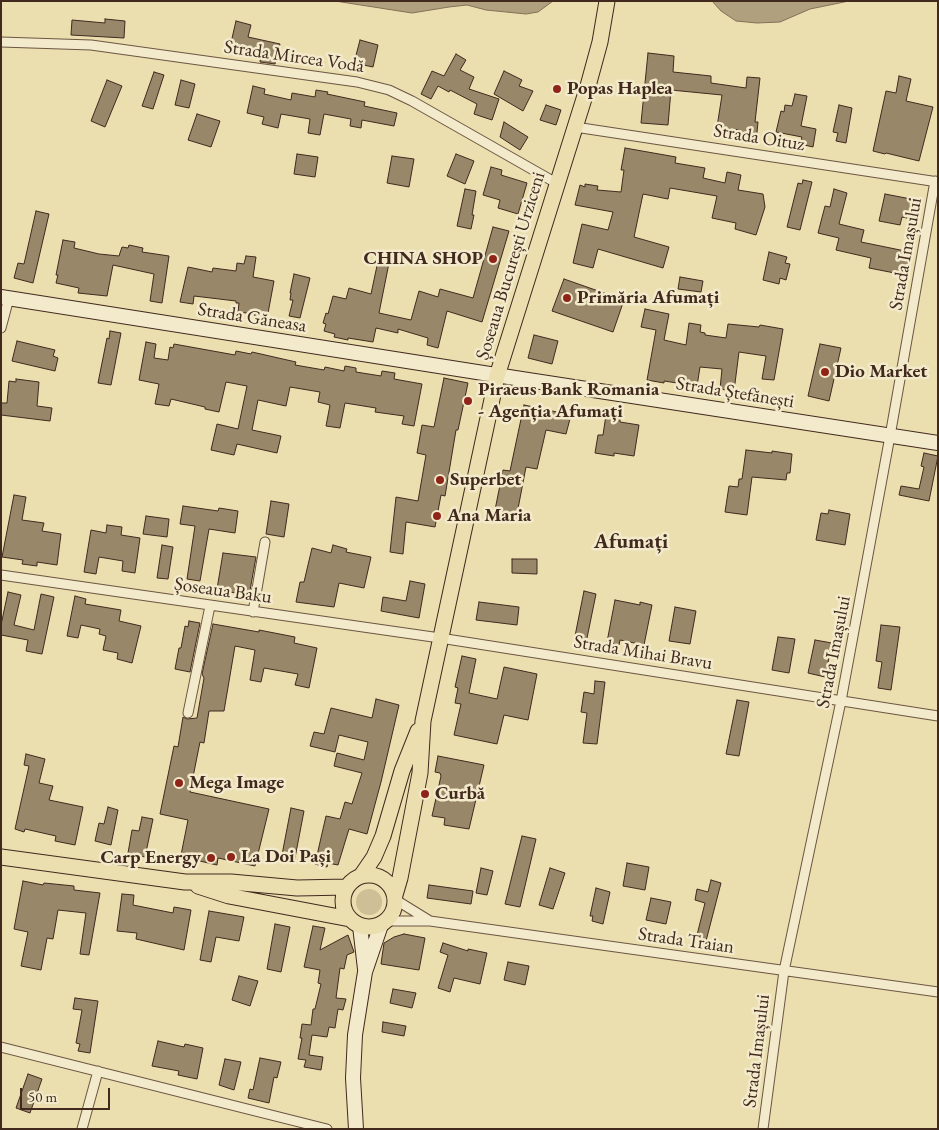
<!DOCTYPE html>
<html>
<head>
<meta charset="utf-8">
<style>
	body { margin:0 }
	#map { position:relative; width:939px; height:1130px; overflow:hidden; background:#ebdeaf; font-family:"EB Garamond",serif }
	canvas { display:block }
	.frame { position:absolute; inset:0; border:2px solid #41291e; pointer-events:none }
	.scale { position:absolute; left:20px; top:1088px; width:90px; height:22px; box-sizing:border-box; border:2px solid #41291e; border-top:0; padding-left:6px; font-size:15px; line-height:18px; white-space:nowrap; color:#41291e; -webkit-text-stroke:4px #f2eacb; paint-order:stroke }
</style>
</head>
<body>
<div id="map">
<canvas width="939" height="1130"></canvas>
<div class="frame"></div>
<div class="scale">50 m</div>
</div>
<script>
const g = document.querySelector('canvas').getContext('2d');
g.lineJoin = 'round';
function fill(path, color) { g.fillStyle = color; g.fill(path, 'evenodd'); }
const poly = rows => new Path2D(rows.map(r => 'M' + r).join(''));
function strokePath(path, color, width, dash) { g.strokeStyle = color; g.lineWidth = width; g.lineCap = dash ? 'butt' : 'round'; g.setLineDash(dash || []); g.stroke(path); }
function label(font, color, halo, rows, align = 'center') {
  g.font = font + ' "EB Garamond",serif'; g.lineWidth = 5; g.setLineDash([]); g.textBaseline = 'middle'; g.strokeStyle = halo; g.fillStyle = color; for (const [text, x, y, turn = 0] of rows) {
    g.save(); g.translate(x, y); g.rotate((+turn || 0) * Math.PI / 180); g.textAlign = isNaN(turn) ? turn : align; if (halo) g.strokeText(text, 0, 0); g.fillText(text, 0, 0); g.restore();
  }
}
const green = poly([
	'356 902a13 13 0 1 1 26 0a13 13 0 1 1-26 0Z'
]);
const water = poly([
	[335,1,553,1,538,12,526,14,486,10,467,5,449,7,412,13,335,1],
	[712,1,849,1,810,9,780,22,757,23,736,21,721,11,712,1]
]);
const building = poly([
	[105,19,125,21,124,38,71,35,72,20,105,23,105,19],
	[236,21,251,25,248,37,280,44,275,64,260,62,261,54,230,47,236,21],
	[360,40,378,45,373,67,354,63,360,40],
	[648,53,674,56,673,72,711,76,711,83,746,88,747,77,760,78,755,122,758,122,756,142,739,139,740,130,717,127,722,95,671,90,668,125,641,123,648,53],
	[456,54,466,60,460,70,474,77,469,89,499,99,492,120,474,114,477,104,450,90,449,92,438,86,431,99,421,94,432,71,444,76,456,54],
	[504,71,522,80,519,86,533,91,523,111,494,94,504,71],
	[154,72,164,75,153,109,142,106,154,72],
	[899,76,911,79,906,101,933,107,919,161,886,153,885,154,873,151,886,91,896,93,899,76],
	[107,80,122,86,105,127,91,121,107,80],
	[181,80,195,84,189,108,175,105,181,80],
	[253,86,265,89,264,94,291,100,292,93,315,97,316,90,328,92,327,94,365,102,364,106,397,113,394,126,362,120,361,128,350,126,351,119,324,114,320,135,308,133,310,119,281,114,278,128,262,124,264,117,247,113,253,86],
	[795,94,807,96,801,126,816,129,813,147,800,144,802,137,776,132,781,111,784,112,785,105,792,106,795,94],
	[546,105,561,110,556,125,540,120,546,105],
	[839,105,852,108,846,143,836,141,838,133,833,132,839,105],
	[197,114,220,121,211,147,188,140,197,114],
	[504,122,528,137,520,150,500,137,504,122],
	[625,148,676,157,675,163,705,168,703,178,725,183,727,172,741,175,738,190,763,194,765,207,756,235,735,229,736,223,712,218,717,196,670,188,668,199,643,194,634,237,669,247,663,268,598,249,593,268,573,263,582,224,608,230,613,212,575,205,580,185,585,187,585,184,598,186,597,190,621,192,624,170,621,170,625,148],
	[297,154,318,157,315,177,294,174,297,154],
	[456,154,474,161,465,184,447,176,456,154],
	[392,156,414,159,409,187,387,183,392,156],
	[491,167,502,170,501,175,527,183,518,214,498,208,500,200,483,195,491,167],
	[803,180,812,182,800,230,787,227,798,183,802,184,803,180],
	[465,189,476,191,472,215,474,215,471,229,457,226,465,189],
	[834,189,847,193,839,224,864,230,861,242,910,252,905,275,869,268,871,258,836,250,839,238,818,233,825,206,830,207,834,189],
	[885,194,911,199,910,202,916,203,912,219,902,217,900,225,879,221,885,194],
	[36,211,49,214,33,283,14,278,18,263,24,264,36,211],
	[493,227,509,231,482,322,447,311,438,348,427,345,428,338,398,329,398,333,376,328,373,342,348,338,348,340,334,337,335,334,324,331,326,324,323,323,326,313,328,314,333,296,346,299,349,288,371,294,378,261,389,263,379,313,411,320,419,291,438,297,440,289,473,298,493,227],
	[63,240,75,242,74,248,99,254,119,256,122,247,128,248,129,245,143,248,142,252,169,256,162,303,150,301,154,274,113,265,107,296,78,293,79,288,56,283,58,275,56,275,63,240],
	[769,252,787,257,785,263,790,264,786,280,780,278,779,284,763,280,769,252],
	[246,256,256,257,253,277,274,281,266,324,254,322,255,314,238,312,239,303,236,303,236,301,194,296,193,304,180,302,188,267,212,272,213,268,236,271,237,263,244,264,246,256],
	[294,274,310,278,300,318,289,316,293,300,290,300,291,293,290,293,294,274],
	[680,277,703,281,701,292,678,289,680,277],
	[564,279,624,300,613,332,552,311,564,279],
	[645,309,669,314,664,340,686,345,689,323,701,325,700,332,705,333,705,335,726,338,728,324,759,327,760,325,783,329,774,380,762,379,766,356,739,352,734,391,720,389,722,369,700,367,697,386,664,381,664,383,647,380,656,330,641,327,645,309],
	[110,331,121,333,111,385,98,383,107,338,109,339,110,331],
	[534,335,558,341,552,364,528,358,534,335],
	[17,341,55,350,53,356,58,358,55,371,12,361,17,341],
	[146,342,156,344,154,358,168,360,170,347,173,348,174,344,235,355,236,351,251,354,252,352,296,362,295,365,324,370,325,367,344,371,345,366,356,368,356,372,381,376,382,371,395,373,394,379,422,384,414,426,402,424,404,416,375,412,376,408,345,403,340,428,326,426,330,405,318,402,320,392,290,387,286,406,258,400,252,430,281,436,277,453,237,444,234,455,211,450,217,424,238,429,247,386,226,382,219,412,205,409,205,407,171,399,169,406,155,404,159,384,139,380,146,342],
	[820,344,841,348,829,401,808,396,820,344],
	[444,378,468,383,458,430,456,430,445,496,441,495,435,527,406,522,403,554,390,552,396,497,418,501,426,455,417,453,422,425,434,427,444,378],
	[16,379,39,382,37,406,52,408,50,421,1,415,1,403,7,403,9,381,16,382,16,379],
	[524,405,571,415,566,434,546,430,537,469,526,467,516,519,494,515,503,470,510,471,524,405],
	[606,415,620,417,620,422,639,425,634,456,614,453,614,456,595,453,598,435,603,435,606,415],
	[746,450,772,453,772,451,792,454,790,473,787,473,786,480,752,477,747,515,725,512,729,486,738,487,739,479,742,479,746,450],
	[924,453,938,456,929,501,899,495,901,486,919,489,924,467,921,466,924,453],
	[14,495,26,497,22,520,44,523,42,531,61,534,57,565,37,562,37,566,22,564,23,560,2,557,14,495],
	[271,501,289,504,284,537,266,534,271,501],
	[183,506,218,511,219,508,238,511,235,533,209,529,200,581,187,579,195,526,180,524,183,506],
	[829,510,850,514,845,545,816,540,821,513,828,514,829,510],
	[146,516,169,519,167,537,143,534,146,516],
	[107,525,122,527,121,535,140,538,135,573,122,571,123,561,99,557,96,574,84,572,91,530,106,533,107,525],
	[162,545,173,547,168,579,157,578,162,545],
	[333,545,347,549,346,552,371,557,364,588,339,583,334,607,296,602,300,582,304,582,312,548,331,553,333,545],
	[223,553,256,557,249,596,217,589,223,553],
	[512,559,537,559,537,574,512,573,512,559],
	[410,581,425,584,419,618,381,611,383,597,406,601,410,581],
	[584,591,596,594,587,638,575,636,584,591],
	[8,592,21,595,14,625,34,630,41,594,54,597,42,654,26,651,28,640,1,635,1,625,8,592],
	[75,596,86,599,85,604,121,610,119,621,141,626,132,663,117,659,118,653,103,650,106,636,99,634,100,629,81,625,78,638,67,636,75,596],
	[615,600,640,605,640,602,652,605,644,645,620,640,619,645,607,642,615,600],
	[479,602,519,607,517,625,476,620,479,602],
	[675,607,696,611,690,644,669,641,675,607],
	[189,621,200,623,190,672,175,669,179,648,181,648,185,626,188,627,189,621],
	[213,624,259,632,259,630,295,637,294,643,317,648,309,688,295,685,298,674,264,668,261,682,250,680,255,650,235,646,224,711,209,711,204,743,200,742,190,792,269,809,255,866,218,858,217,865,191,859,190,862,180,860,188,820,160,814,174,746,178,747,183,717,187,719,197,718,204,678,202,674,213,624],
	[881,625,900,627,891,690,878,688,882,662,876,661,881,625],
	[778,637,795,639,789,673,772,670,778,637],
	[815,640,832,643,825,677,808,673,815,640],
	[462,656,476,659,469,693,497,699,504,667,537,674,528,720,504,715,497,744,454,735,461,704,455,703,458,688,455,687,462,656],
	[595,681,605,682,597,744,583,743,587,713,581,712,584,692,594,694,595,681],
	[376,699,399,705,381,782,367,834,349,829,338,865,328,863,327,867,315,864,326,816,340,819,345,802,352,804,362,773,334,766,337,753,364,760,368,742,339,735,335,752,310,746,314,732,324,734,331,708,372,718,376,699],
	[737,700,749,702,739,756,726,754,737,700],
	[26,754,45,759,39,783,53,786,49,800,83,807,75,845,55,841,56,836,25,829,24,832,15,829,29,766,24,765,26,754],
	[438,756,484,765,469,829,444,825,445,818,432,816,441,776,440,773,435,772,438,756],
	[108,807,118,810,111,845,95,841,99,823,104,824,108,807],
	[291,808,304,811,294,863,281,860,291,808],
	[142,817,153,819,145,857,128,853,132,830,139,831,142,817],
	[522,836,536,839,520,907,505,904,522,836],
	[627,863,649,867,645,890,623,886,627,863],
	[481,868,493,871,487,895,476,893,481,868],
	[550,868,565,873,553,909,539,905,550,868],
	[711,880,721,883,706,941,696,939,705,903,695,900,697,889,708,892,711,880],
	[23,881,43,885,44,883,74,886,74,890,100,893,89,955,80,954,86,913,58,910,53,939,47,938,41,970,21,966,28,932,14,929,23,881],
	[429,885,473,891,471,904,427,898,429,885],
	[596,888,610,892,603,924,592,921,593,916,590,916,596,888],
	[122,894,134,895,133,905,173,913,174,907,191,910,184,950,136,939,137,933,117,931,122,894],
	[651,898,671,902,666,924,646,920,651,898],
	[209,911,244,917,239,941,216,937,211,962,200,960,209,911],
	[275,924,290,927,281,972,267,969,275,924],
	[313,926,325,928,320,950,348,935,354,952,347,955,344,969,340,968,336,998,346,999,343,1010,338,1009,335,1028,329,1027,327,1037,312,1035,309,1055,323,1057,321,1070,304,1067,306,1060,298,1059,302,1038,300,1038,302,1024,311,1025,313,1009,315,1009,321,984,318,983,320,970,304,967,313,926],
	[404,934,425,938,419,970,381,964,384,943,394,937,404,934],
	[443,943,468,951,468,949,487,953,480,984,454,978,450,992,438,988,448,955,440,952,443,943],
	[508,962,529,966,525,985,504,980,508,962],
	[239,976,258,981,250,1006,232,1000,239,976],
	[393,989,416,993,412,1008,390,1003,393,989],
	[75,998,98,1001,90,1053,78,1051,80,1044,76,1043,82,1010,73,1009,75,998],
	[383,1022,406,1026,404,1036,382,1032,383,1022],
	[158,1041,184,1047,185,1044,203,1048,197,1079,178,1075,179,1071,152,1066,158,1041],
	[260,1058,281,1062,277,1078,274,1077,269,1103,248,1098,250,1089,253,1090,260,1058],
	[225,1059,241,1062,234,1090,219,1085,225,1059],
	[28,1074,42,1079,30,1113,16,1108,28,1074]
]);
const minor = poly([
	[1,42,91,45,357,82,389,90,412,101,558,184],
	[575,127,938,182],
	[1,328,9,298],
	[1,575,440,638,938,716],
	[253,612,265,542],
	[188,713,210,606],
	[396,900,430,921],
	[387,921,430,921,938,992],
	[1,1047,327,1129],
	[82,1129,98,1071],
	[763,1129,784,971,841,701,890,436,935,181]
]);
const secondary = poly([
	[1,297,515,378,938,443],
	[360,926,365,969],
	[356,1129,353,1078,355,1035,365,972,381,925]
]);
const trunk = poly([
	[1,857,185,882,231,882,297,888,347,887],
	'343 901a26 26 0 1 1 52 0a26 26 0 1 1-52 0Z',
	[361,876,374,857,383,836,402,771,418,731],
	[198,886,229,896,350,919],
	[395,895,400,878,420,773,423,721,497,376,588,86,600,42,607,1]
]);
const markers = [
	[557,89,5,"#8f2418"],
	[493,259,5,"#8f2418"],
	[567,298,5,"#8f2418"],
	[825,372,5,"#8f2418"],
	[468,401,5,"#8f2418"],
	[440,480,5,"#8f2418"],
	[437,516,5,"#8f2418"],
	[179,783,5,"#8f2418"],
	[425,794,5,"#8f2418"],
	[231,857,5,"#8f2418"],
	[211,858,5,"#8f2418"]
];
const streetNames = [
	["Strada Mircea Vodă",294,57,8],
	["Strada Oituz",759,138,9],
	["Strada Imașului",906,254,-80],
	["Șoseaua București Urziceni",511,266,-73],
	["Strada Găneasa",252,318,9],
	["Strada Ștefănești",735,393,9],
	["Șoseaua Baku",223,591,8],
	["Strada Imașului",834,652,-79],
	["Strada Mihai Bravu",643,653,9],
	["Strada Traian",686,941,8],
	["Strada Imașului",757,1051,-83]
];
const poiNames = [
	["Popas Haplea",567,89],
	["CHINA SHOP",483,259,"right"],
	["Primăria Afumați",577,298],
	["Dio Market",835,372],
	["Piraeus Bank Romania",478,390],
	["- Agenția Afumați",478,412],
	["Superbet",450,480],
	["Ana Maria",447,516],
	["Mega Image",189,783],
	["Curbă",435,794],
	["La Doi Pași",241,857],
	["Carp Energy",201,858,"right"]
];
const quarterNames = [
	["Afumați",631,542]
];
fill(green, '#cebf96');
fill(water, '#b1a07e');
strokePath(water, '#847058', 1);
fill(building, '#998769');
strokePath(building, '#41291e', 1);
strokePath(minor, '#6c5642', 11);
strokePath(secondary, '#41291e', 16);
strokePath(trunk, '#41291e', 17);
strokePath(minor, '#f2eacb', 9);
strokePath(secondary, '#f2eacb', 14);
strokePath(trunk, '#ebdeaf', 15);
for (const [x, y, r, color] of markers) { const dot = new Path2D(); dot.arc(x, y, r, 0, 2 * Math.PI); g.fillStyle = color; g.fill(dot); strokePath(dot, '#f2eacb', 2); }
label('19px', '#41291e', '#f2eacb', streetNames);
label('bold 19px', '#41291e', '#f2eacb', poiNames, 'left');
label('bold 21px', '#41291e', '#f2eacb', quarterNames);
</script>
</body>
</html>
